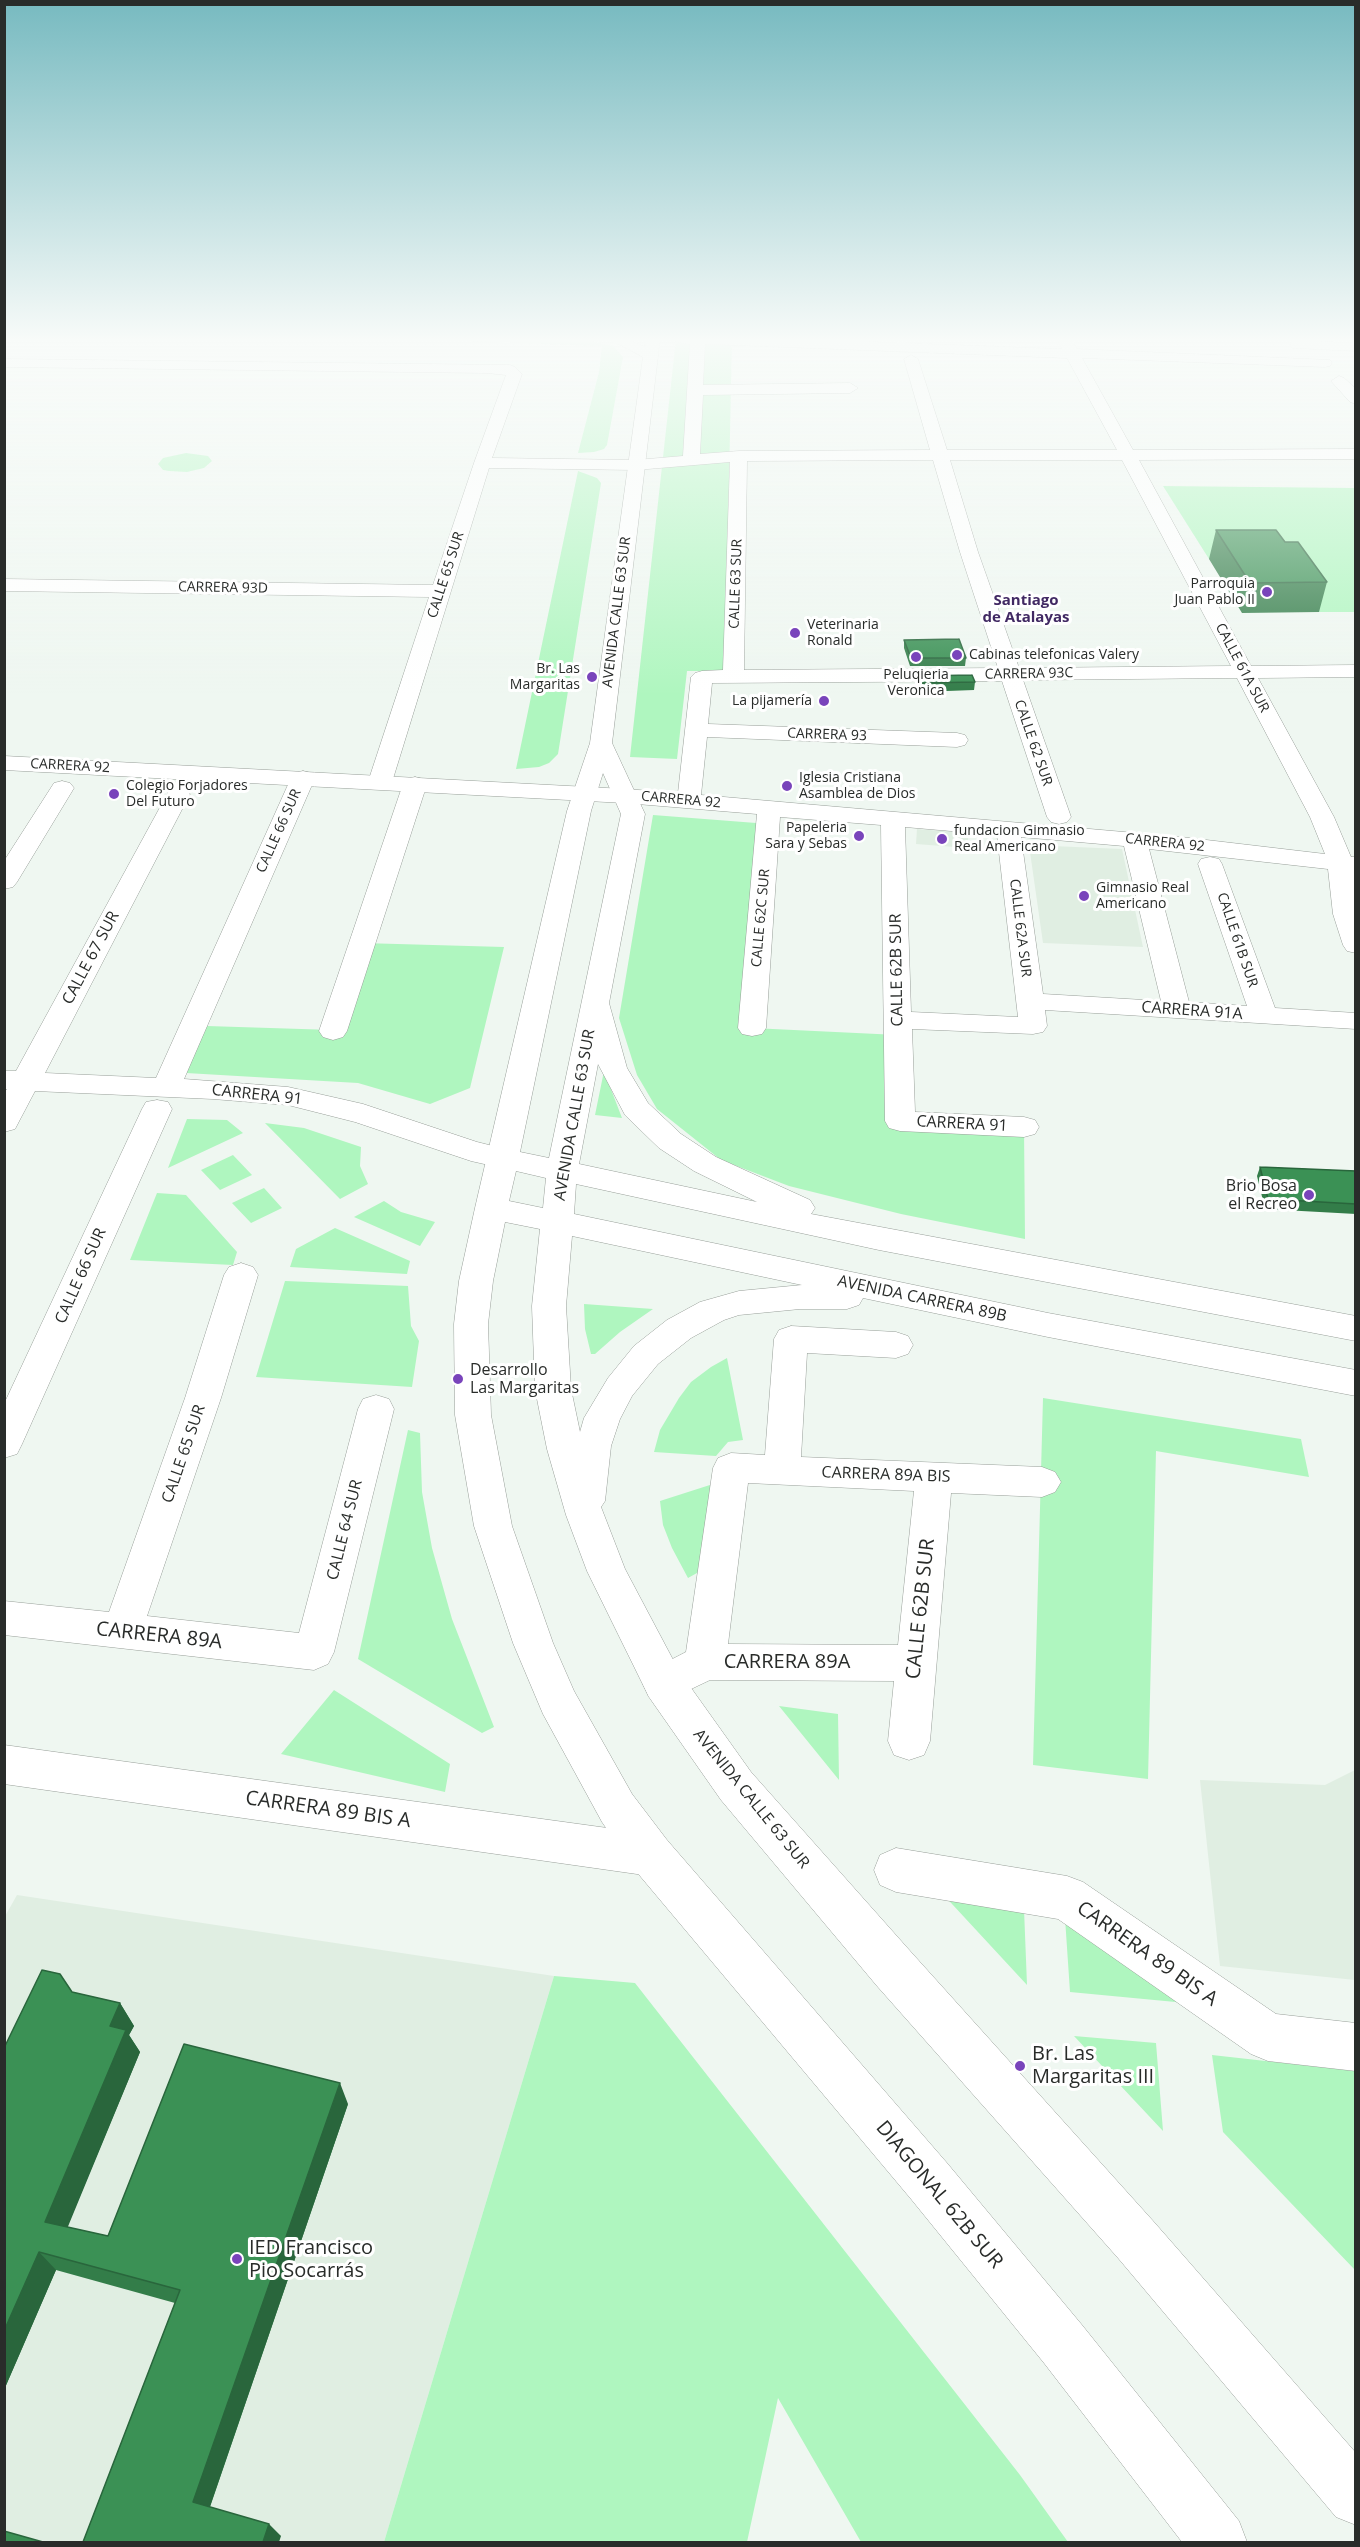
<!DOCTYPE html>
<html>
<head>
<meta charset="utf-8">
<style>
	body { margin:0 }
	#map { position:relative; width:1360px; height:2547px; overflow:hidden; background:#eff7f1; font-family:"Open Sans",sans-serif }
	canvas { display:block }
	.frame { position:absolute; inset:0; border:6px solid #292c2a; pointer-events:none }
</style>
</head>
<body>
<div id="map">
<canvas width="1360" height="2547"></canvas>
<div class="frame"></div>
</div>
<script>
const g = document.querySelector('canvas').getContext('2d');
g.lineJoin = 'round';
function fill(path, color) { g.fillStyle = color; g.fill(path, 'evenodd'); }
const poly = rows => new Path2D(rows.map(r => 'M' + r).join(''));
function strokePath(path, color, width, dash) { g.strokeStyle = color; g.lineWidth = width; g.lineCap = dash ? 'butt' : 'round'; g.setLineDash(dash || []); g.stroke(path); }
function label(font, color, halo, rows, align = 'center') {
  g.font = font + ' "Open Sans",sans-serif'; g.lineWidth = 6; g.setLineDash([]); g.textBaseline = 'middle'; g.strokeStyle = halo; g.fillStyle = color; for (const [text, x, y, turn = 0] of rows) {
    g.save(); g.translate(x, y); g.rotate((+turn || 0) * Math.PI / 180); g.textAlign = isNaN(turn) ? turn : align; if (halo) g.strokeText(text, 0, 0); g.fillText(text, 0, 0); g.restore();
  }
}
const built = poly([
	[917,829,968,833,968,848,916,844],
	[1029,845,1122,849,1143,947,1043,943],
	[1355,1770,1355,1980,1220,1966,1200,1780,1325,1785],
	[17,1895,554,1976,384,2542,5,2542,4,1918]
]);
const green = poly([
	[410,339,582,339,613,346,623,357,607,445,604,449,594,452,578,453,599,372,602,346],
	[676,339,732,339,725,671,687,671,677,759,630,757],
	[186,453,208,456,212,461,204,468,187,472,169,471,163,470,158,464,163,458],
	[578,471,597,478,601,483,558,754,549,763,539,767,516,769],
	[1163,486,1355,488,1355,612,1319,612,1291,571,1209,559],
	[653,815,769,824,752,1028,898,1035,900,1121,1024,1127,1025,1239,901,1214,789,1186,721,1160,657,1109,637,1075,619,1018],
	[362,943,504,947,470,1088,430,1104,358,1083,186,1073,207,1026,333,1030],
	[604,1071,622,1118,595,1115],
	[187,1119,227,1120,243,1133,168,1168],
	[265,1123,304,1128,361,1147,360,1166,368,1184,340,1199],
	[233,1155,252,1175,220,1190,201,1170],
	[264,1188,282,1208,251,1223,232,1203],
	[157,1193,186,1195,237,1252,233,1265,130,1260],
	[384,1201,401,1212,435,1222,420,1246,354,1217],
	[335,1228,410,1261,407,1274,290,1267,296,1249],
	[285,1281,408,1286,411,1326,419,1341,412,1387,256,1377],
	[584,1304,653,1309,620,1332,595,1354,591,1354,585,1329],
	[727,1358,743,1440,728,1442,716,1456,654,1452,660,1430,679,1398,691,1382,711,1367],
	[1043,1398,1301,1439,1309,1477,1156,1451,1148,1779,1033,1765],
	[408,1430,420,1433,422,1492,432,1548,452,1619,494,1727,482,1733,358,1659],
	[713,1484,706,1568,688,1578,672,1548,663,1525,660,1501],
	[334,1690,450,1764,445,1792,281,1754],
	[779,1706,838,1714,839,1780],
	[940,1891,1024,1909,1027,1985],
	[1065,1918,1186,2003,1070,1992],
	[554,1976,635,1983,1020,2475,1068,2542,861,2542,778,2398,747,2542,384,2542],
	[1074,2036,1156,2043,1163,2131],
	[1212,2055,1355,2071,1355,2270,1223,2132]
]);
const minor = poly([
	[675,339,792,339,1062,349,1057,339,1071,339,1077,349,1330,360,1332,363,1330,366,1325,367,1082,358,1133,450,1356,449,1356,459,1139,460,1251,666,1356,665,1356,677,1258,678,1334,817,1351,857,1356,857,1356,872,1354,872,1356,953,1347,951,1343,945,1333,914,1328,869,1149,849,1189,1002,1247,1006,1198,864,1201,859,1210,857,1219,859,1222,864,1275,1008,1356,1013,1356,1029,1045,1010,1047,1026,1043,1032,1033,1034,912,1029,915,1112,1024,1117,1035,1120,1039,1127,1035,1134,1024,1137,900,1131,889,1128,885,1121,881,825,780,817,766,1028,762,1034,752,1036,742,1034,738,1028,757,814,625,803,617,801,613,796,617,791,625,789,678,793,691,677,695,673,702,671,723,670,730,462,636,470,489,468,392,782,388,787,380,789,372,787,368,782,429,597,4,591,4,579,433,585,474,463,506,375,487,373,4,367,4,359,510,365,515,367,522,374,492,458,636,460,683,456,690,344,677,342,675,339],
	[705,344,1067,358,1117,450,947,450,918,359,911,355,904,359,930,450,739,451,700,454,703,395,850,393,858,388,850,383,703,385,705,344],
	[933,460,960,552,998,668,744,670,747,461,933,460],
	[950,460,1122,460,1231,666,1019,668,978,552,950,460],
	[1237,678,1310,817,1325,854,1181,837,701,795,707,737,957,747,965,745,968,740,965,735,957,733,708,724,712,683,1002,681,1047,817,1051,822,1059,824,1067,822,1071,817,1023,680,1237,678],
	[905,827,997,835,1018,1017,911,1012,905,827],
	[1021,837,1124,846,1161,1001,1043,994,1021,837],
	[1297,341,1356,343,1356,351,1292,348,1290,345,1292,342,1297,341],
	[1339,376,1344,378,1356,389,1356,404,1350,402,1331,381,1339,376],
	[303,771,311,773,315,778,184,1079,288,1087,363,1104,477,1142,513,1151,517,1158,513,1165,502,1168,471,1161,355,1122,288,1105,213,1099,35,1091,15,1129,4,1132,4,1093,7,1089,4,1089,4,1071,16,1071,170,789,178,787,186,789,190,794,45,1073,156,1078,291,778,295,773,303,771],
	[415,777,423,779,427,784,347,1031,343,1037,333,1040,323,1037,319,1031,403,784,407,779,415,777],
	[62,781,70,783,74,788,17,882,13,887,4,889,4,861,54,783,62,781],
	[157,1100,168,1102,172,1109,22,1444,17,1454,4,1458,4,1404,142,1109,146,1102,157,1100],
	[241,1263,253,1267,258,1275,221,1398,147,1616,299,1633,358,1409,363,1399,376,1395,389,1399,394,1409,334,1652,328,1664,314,1670,4,1635,4,1601,109,1612,185,1398,224,1275,229,1267,241,1263],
	[791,1326,896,1332,908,1336,913,1345,908,1354,896,1358,807,1353,801,1457,1042,1467,1055,1472,1061,1482,1055,1492,1042,1497,951,1493,930,1741,924,1755,909,1760,894,1755,888,1741,894,1681,710,1680,664,1702,649,1697,643,1684,649,1671,686,1652,713,1468,718,1458,731,1453,765,1455,774,1339,779,1330,791,1326],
	[748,1483,914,1491,898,1645,728,1644,748,1483],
	[4,1745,651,1834,667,1840,673,1855,667,1870,651,1876,4,1784,4,1745],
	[896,1848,1067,1876,1083,1882,1276,2014,1356,2023,1356,2071,1268,2061,1251,2054,1058,1919,896,1892,880,1885,874,1870,880,1855,896,1848]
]);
const tertiary = poly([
	[4,756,625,789,633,791,637,796,633,801,625,803,4,770,4,756]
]);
const secondary = poly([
	[609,339,627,339,645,347,646,339,660,339,612,743,645,814,609,1003,627,1068,648,1103,681,1134,716,1157,810,1200,815,1208,811,1214,1356,1316,1356,1341,879,1250,576,1184,574,1214,1048,1313,1356,1370,1356,1396,1048,1337,863,1298,859,1305,847,1309,800,1309,739,1315,724,1320,691,1338,658,1364,632,1396,620,1419,611,1446,605,1501,601,1507,625,1569,679,1671,751,1772,911,1952,1154,2222,1356,2453,1356,2525,1336,2517,1118,2258,877,1986,721,1800,649,1697,587,1571,566,1515,547,1449,535,1389,532,1306,540,1229,505,1222,493,1281,488,1324,491,1415,512,1526,553,1643,574,1691,632,1794,667,1840,947,2163,1082,2325,1239,2521,1247,2542,1182,2542,1044,2363,911,2199,635,1870,602,1822,543,1714,513,1643,474,1526,455,1415,454,1324,459,1281,475,1208,567,811,590,743,643,357,609,339],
	[603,773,621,814,549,1158,520,1152,591,811,603,773],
	[598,1064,625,1115,659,1148,694,1171,757,1202,579,1164,598,1064],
	[516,1171,546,1178,543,1208,509,1201,516,1171],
	[572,1236,802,1285,739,1291,700,1302,667,1320,634,1346,608,1378,584,1418,580,1432,571,1389,566,1306,572,1236]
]);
const wall = poly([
	[1216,530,1285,542,1327,582,1319,612,1242,613,1209,559],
	[904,640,966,658,965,666,910,666,904,648],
	[918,676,975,682,974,690,920,692,917,684],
	[1260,1167,1356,1171,1356,1214,1265,1209,1257,1176],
	[72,1992,120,2003,134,2026,129,2035,140,2052,67,2227,108,2236,348,2104,210,2507,281,2536,83,2542,175,2303,56,2270,4,2390,4,2048]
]);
const shadedWall = poly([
	[120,2003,134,2026,129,2035,140,2052,62,2241,45,2222,110,2026],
	[340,2083,348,2104,207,2515,193,2502],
	[39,2252,56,2270,4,2390,4,2331],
	[269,2524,281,2536,279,2542,263,2542]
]);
const building = poly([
	[1216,530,1276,530,1285,542,1298,542,1327,582,1250,583,1216,530],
	[959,639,966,658,911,658,904,640,959,639],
	[972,675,975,682,920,683,918,676,972,675],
	[1260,1167,1356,1171,1356,1204,1268,1199,1260,1167],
	[42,1970,60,1974,72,1992,120,2003,110,2026,126,2030,45,2222,108,2236,184,2044,340,2083,193,2502,269,2524,263,2542,83,2542,180,2290,39,2252,4,2331,4,2048,42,1970],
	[4,2531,43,2542,4,2542,4,2531]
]);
const markers = [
	[1267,592,6,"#7944bb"],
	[795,633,6,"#7944bb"],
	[957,655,6,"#7944bb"],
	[916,657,6,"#7944bb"],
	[592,677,6,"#7944bb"],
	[824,701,6,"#7944bb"],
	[787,786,6,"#7944bb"],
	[114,794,6,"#7944bb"],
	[859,836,6,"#7944bb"],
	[942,839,6,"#7944bb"],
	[1084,896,6,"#7944bb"],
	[1309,1195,6,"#7944bb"],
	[458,1379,6,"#7944bb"],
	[1020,2066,6,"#7944bb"],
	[237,2259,6,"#7944bb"]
];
const farStreetnames = [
	["CALLE 65 SUR",446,575,-72],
	["CALLE 63 SUR",736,584,-88],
	["CARRERA 93D",223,588,1],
	["AVENIDA CALLE 63 SUR",617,612,-83],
	["CALLE 61A SUR",1242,668,62],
	["CARRERA 93C",1029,674,-1],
	["CARRERA 93",827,735,2],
	["CALLE 62 SUR",1033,743,71],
	["CARRERA 92",70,766,3],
	["CARRERA 92",681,800,5],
	["CALLE 66 SUR",279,831,-66],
	["CARRERA 92",1165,843,6],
	["CALLE 62C SUR",761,918,-85],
	["CALLE 62A SUR",1020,928,83],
	["CALLE 61B SUR",1237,940,71]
];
const farPoinames = [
	["Parroquia",1255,584,"right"],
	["Juan Pablo II",1255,600,"right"],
	["Veterinaria",807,625],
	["Ronald",807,641],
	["Cabinas telefonicas Valery",969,655],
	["Br. Las",580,669,"right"],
	["Margaritas",580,685,"right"],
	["Peluqieria",916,675,"center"],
	["Veronica",916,691,"center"],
	["La pijamería",812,701,"right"],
	["Iglesia Cristiana",799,778],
	["Asamblea de Dios",799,794],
	["Colegio Forjadores",126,786],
	["Del Futuro",126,802],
	["Papeleria",847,828,"right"],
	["Sara y Sebas",847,844,"right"],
	["fundacion Gimnasio",954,831],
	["Real Americano",954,847],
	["Gimnasio Real",1096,888],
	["Americano",1096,904]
];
const farNeighbourhoodnames = [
	["Santiago",1026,601],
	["de Atalayas",1026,618]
];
const streetNames = [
	["CALLE 67 SUR",91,958,-62],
	["CALLE 62B SUR",897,970,-91],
	["CARRERA 91A",1192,1011,4],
	["CARRERA 91",257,1095,6],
	["AVENIDA CALLE 63 SUR",575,1115,-80],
	["CARRERA 91",962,1124,3],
	["CALLE 66 SUR",81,1276,-66],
	["AVENIDA CARRERA 89B",922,1299,12],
	["CALLE 65 SUR",184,1454,-71],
	["CARRERA 89A BIS",886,1475,2],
	["CALLE 64 SUR",345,1530,-76],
	["AVENIDA CALLE 63 SUR",751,1799,51]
];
const poiNames = [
	["Brio Bosa",1297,1186],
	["el Recreo",1297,1204],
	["Desarrollo",470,1370,"left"],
	["Las Margaritas",470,1388,"left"]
];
const nearStreetnames = [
	["CALLE 62B SUR",921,1609,-84],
	["CARRERA 89A",159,1636,6],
	["CARRERA 89A",787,1662],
	["CARRERA 89 BIS A",328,1810,8],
	["CARRERA 89 BIS A",1147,1954,35],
	["DIAGONAL 62B SUR",939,2195,50]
];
const nearPoinames = [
	["Br. Las",1032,2054],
	["Margaritas III",1032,2077],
	["IED Francisco",249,2248],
	["Pio Socarrás",249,2271]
];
fill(built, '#e0eee2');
fill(green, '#aff6bf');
strokePath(minor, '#989f99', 1);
strokePath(tertiary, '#989f99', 1);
strokePath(secondary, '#989f99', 1);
fill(minor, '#fff');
fill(tertiary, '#fff');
fill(secondary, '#fff');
fill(wall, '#337d49');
fill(shadedWall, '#29663c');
fill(building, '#3b9155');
strokePath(building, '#29663c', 1.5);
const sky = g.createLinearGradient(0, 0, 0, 695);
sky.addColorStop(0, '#77bac0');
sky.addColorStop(0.49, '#f8fbf9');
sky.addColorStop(1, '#f8fbf900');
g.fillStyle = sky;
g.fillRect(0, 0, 1360, 695);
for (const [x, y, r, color] of markers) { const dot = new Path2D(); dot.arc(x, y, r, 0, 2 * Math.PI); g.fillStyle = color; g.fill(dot); strokePath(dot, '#fff', 2); }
label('14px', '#292c2a', '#fff', farStreetnames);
label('14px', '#292c2a', '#fff', farPoinames, 'left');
label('bold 15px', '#412963', '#fff', farNeighbourhoodnames);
label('16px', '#292c2a', '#fff', streetNames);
label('16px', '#292c2a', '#fff', poiNames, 'right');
label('20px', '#292c2a', '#fff', nearStreetnames);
label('20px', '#292c2a', '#fff', nearPoinames, 'left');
</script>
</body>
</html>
